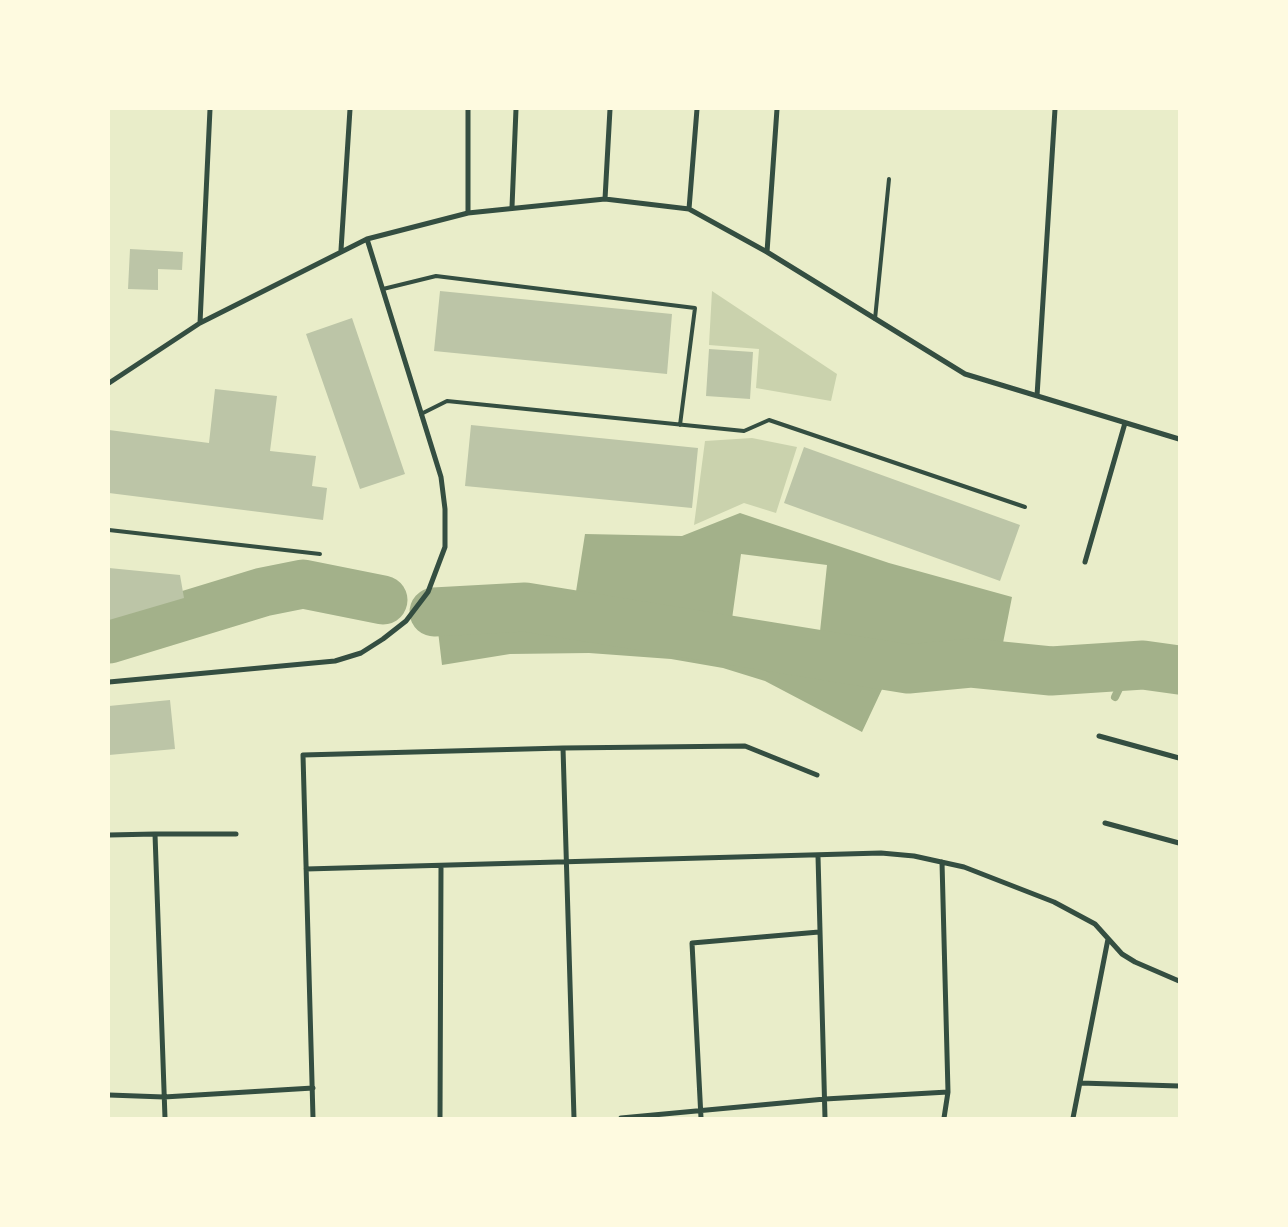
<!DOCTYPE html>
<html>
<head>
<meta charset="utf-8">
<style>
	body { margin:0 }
	#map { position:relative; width:1288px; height:1227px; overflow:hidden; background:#e9edc9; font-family:"Work Sans",sans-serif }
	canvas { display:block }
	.frame { position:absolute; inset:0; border:110px solid #fefae0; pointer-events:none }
</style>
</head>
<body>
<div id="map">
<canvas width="1288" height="1227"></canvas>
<div class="frame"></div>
</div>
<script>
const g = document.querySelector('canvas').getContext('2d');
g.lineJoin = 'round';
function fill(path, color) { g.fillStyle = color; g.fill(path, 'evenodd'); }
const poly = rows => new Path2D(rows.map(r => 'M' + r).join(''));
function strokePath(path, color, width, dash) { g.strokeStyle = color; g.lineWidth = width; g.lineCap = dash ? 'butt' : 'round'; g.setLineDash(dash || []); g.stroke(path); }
const green = poly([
	[712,291,837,374,831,401,756,388,759,349,709,345],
	[752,438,797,447,776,513,744,503,694,525,705,441]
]);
const water = poly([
	[740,513,889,563,1012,597,1002,648,968,645,913,651,819,641,827,565,741,554,731,626,575,598,585,534,682,536],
	[512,624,533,625,763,666,885,683,862,732,765,681,723,668,671,659,589,653,510,654,442,665,438,631]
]);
const stream = poly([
	[1115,697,1130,666]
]);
const river = poly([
	[434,612,525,607,908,669,971,663,1051,671,1143,665,1179,670],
	[109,639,263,592,303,584,383,600]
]);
const building = poly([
	[130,249,183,252,182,270,158,269,158,290,128,289],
	[440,291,672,314,667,374,434,351],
	[352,318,405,474,360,489,306,334],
	[709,349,753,352,750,399,706,396],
	[215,389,277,396,270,451,316,456,312,486,327,488,323,520,109,493,109,430,209,443],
	[471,425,698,448,692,508,465,486],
	[804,447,1020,525,1000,581,784,503],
	[109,568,180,575,184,598,109,620],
	[170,700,175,749,109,755,109,706]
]);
const service = poly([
	[383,289,436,276,695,308,680,425],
	[875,319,889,179],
	[421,414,447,401,744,431,769,420,1025,507],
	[109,530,320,554]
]);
const minor = poly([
	[605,199,610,109],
	[512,207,516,109],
	[689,209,697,109],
	[468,213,468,109],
	[341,250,350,109],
	[767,252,777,109],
	[200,323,210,109],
	[109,383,200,323,367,239,468,213,605,199,689,209,767,252,965,374,1179,439],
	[1037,396,1055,109],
	[1085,562,1125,423],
	[109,682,335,661,361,653,383,639,406,621,428,592,445,547,445,509,441,477,367,239],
	[1099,736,1179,758],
	[563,748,745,746,817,775],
	[1105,823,1179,843],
	[155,834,236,834],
	[109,835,155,834,165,1118],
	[818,856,825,1118],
	[942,862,948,1092,944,1118],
	[306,869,881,853,914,856,964,867,1054,902,1095,924,1122,954,1135,962,1179,981],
	[1080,1083,1179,1086],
	[109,1095,164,1097,313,1088],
	[313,1118,303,755,563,748,574,1118],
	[440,1118,441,867],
	[621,1118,825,1099,948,1092],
	[701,1118,692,943,819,932],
	[1073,1118,1108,939]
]);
fill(green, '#cad2ad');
fill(water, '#a3b18a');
strokePath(stream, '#a3b18a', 8);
strokePath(river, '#a3b18a', 49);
fill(building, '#bcc5a7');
strokePath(service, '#344e41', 4);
strokePath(minor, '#344e41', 5);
</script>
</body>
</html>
